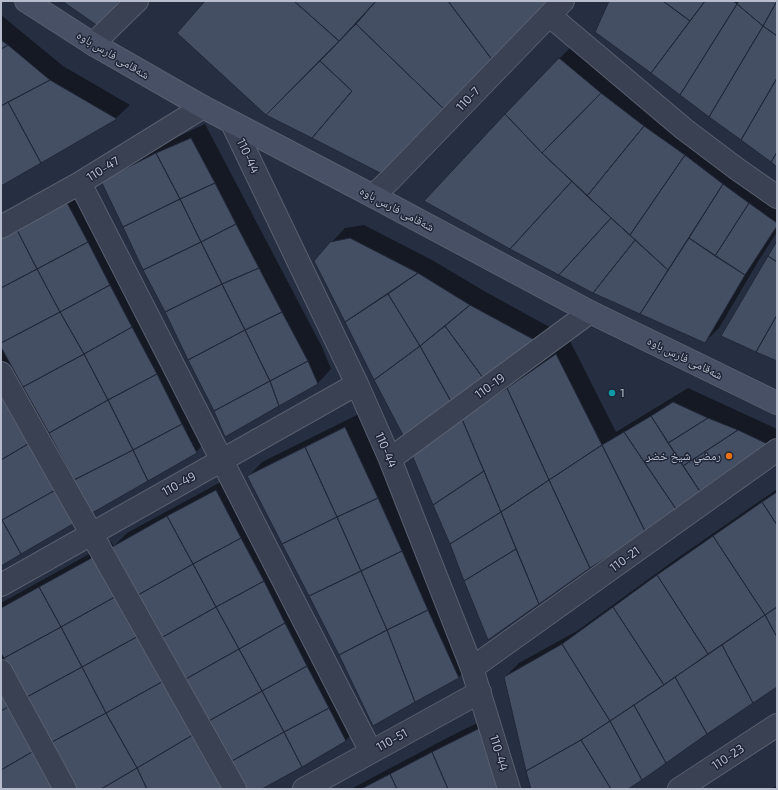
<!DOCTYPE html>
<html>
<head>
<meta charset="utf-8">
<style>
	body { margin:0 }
	#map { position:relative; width:778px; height:790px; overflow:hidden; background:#262f42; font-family:"Exo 2",sans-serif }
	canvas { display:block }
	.frame { position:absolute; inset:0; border:2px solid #b7bdcc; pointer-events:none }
</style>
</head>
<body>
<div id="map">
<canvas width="778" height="790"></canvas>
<div class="frame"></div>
</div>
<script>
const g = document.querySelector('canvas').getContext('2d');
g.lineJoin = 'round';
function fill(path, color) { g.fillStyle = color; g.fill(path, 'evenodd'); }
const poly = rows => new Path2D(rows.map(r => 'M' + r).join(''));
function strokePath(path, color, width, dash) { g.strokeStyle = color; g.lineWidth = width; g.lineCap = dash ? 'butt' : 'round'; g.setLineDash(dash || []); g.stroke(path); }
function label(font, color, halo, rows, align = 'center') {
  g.font = font + ' "Exo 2","Noto Naskh Arabic",sans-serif'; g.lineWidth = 3; g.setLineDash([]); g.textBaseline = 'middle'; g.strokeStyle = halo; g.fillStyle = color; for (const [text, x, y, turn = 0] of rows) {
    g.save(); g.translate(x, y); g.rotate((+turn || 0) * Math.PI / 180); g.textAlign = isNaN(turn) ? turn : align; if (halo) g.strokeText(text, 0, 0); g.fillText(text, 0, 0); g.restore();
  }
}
const shadow = poly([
	[207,1,552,1,383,173,267,114],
	[610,1,777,1,777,165],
	[1,15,63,66,130,105,116,118,1,185],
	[573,45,777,199,777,232,759,260,719,328,705,342,593,292,559,59],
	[205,124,322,347,331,369,318,383,215,411,102,182,171,140],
	[79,185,210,438,196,452,1,565,1,228],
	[364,225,432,260,484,291,555,330,541,344,375,379,316,261,331,243,345,228],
	[392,290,393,292,383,299,382,296],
	[570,341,616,432,688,388,777,429,777,442,590,567,488,639,427,441],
	[359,414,472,663,459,677,373,725,339,654,249,476,262,462],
	[230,477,359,727,346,740,260,789,1,789,1,603,111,542,114,546,127,533],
	[777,489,777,686,626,789,533,789,505,677,519,663,577,631,672,562],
	[495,714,514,789,351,789,447,738],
	[777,785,777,789,772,789]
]);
const building = poly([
	[62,1,116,1,125,7,105,31,62,1],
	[205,1,294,1,339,41,266,115,177,33,205,1],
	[294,1,376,1,339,41,294,1],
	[376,1,448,1,493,61,446,111,356,24,376,1],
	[448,1,553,1,493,61,448,1],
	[609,1,663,1,690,21,651,73,595,32,609,1],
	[663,1,705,1,690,21,663,1],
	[705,1,733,1,737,4,680,95,651,73,705,1],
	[739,1,777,1,763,26,737,4,739,1],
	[777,1,777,36,763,26,777,1],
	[737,4,763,26,709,117,680,95,737,4],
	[356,24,446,111,384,175,312,138,352,91,320,61,356,24],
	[763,26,777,36,777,78,741,140,709,117,763,26],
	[1,40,8,45,1,49,1,40],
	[8,45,50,80,1,106,1,49,8,45],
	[559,58,601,93,542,153,505,114,559,58],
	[320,61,352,91,312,138,266,115,320,61],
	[777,78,777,152,771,162,741,140,777,78],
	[50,80,117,119,41,163,8,102,50,80],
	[601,93,644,126,587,196,542,153,601,93],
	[8,102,41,163,1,186,1,106,8,102],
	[505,114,542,153,572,181,510,249,424,201,505,114],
	[644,126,685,155,630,235,587,196,644,126],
	[191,138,215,183,180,199,156,153,191,138],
	[777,152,777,167,771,162,777,152],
	[156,153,180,199,123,227,101,181,156,153],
	[685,155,723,184,668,270,630,235,685,155],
	[572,181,611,218,559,275,510,249,572,181],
	[215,183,236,224,201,242,180,199,215,183],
	[723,184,749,203,715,256,689,238,723,184],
	[65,199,88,242,37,269,15,226,65,199],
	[180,199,201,242,143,270,123,227,180,199],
	[749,203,777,223,777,226,745,275,715,256,749,203],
	[611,218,635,240,593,293,559,275,611,218],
	[236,224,259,268,222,284,201,242,236,224],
	[15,226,37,269,1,288,1,233,15,226],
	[350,238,418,273,345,322,314,261,330,242,350,238],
	[689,238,745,275,705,343,640,314,689,238],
	[635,240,668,270,640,314,593,293,635,240],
	[777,241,777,262,768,256,777,241],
	[88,242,110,285,60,312,37,269,88,242],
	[201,242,222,284,165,312,143,270,201,242],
	[768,256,777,262,777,315,756,352,721,336,768,256],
	[259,268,282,312,245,330,222,284,259,268],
	[37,269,60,312,1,343,1,288,37,269],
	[418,273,470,305,420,346,388,294,418,273],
	[222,284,245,330,188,360,165,312,222,284],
	[110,285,132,327,84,354,60,312,110,285],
	[388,294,420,346,374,380,345,322,388,294],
	[470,305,542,344,486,382,445,326,470,305],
	[60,312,84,354,23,387,1,347,1,343,60,312],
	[282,312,308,361,270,381,245,330,282,312],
	[777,315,777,361,756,352,777,315],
	[445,326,486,382,453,405,420,346,445,326],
	[132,327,157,374,108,400,84,354,132,327],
	[245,330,270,381,214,411,188,360,245,330],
	[420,346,453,405,405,439,374,380,420,346],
	[84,354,108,400,49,433,23,387,84,354],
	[556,354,602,445,549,480,507,388,556,354],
	[308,361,318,384,279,406,270,381,308,361],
	[157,374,182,424,133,450,108,400,157,374],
	[270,381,279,406,225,437,214,411,270,381],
	[507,388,549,480,501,512,462,419,507,388],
	[7,396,33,441,1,460,1,399,7,396],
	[108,400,133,450,74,480,49,433,108,400],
	[673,402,708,418,668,443,651,416,673,402],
	[651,416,703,496,678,512,624,432,651,416],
	[708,418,738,430,683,466,668,443,708,418],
	[462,419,484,471,433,505,412,455,462,419],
	[182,424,197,453,148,481,133,450,182,424],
	[345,427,378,498,337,517,305,447,345,427],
	[738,430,774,447,703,496,683,466,738,430],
	[624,432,678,512,646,533,602,445,624,432],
	[33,441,59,488,2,520,1,517,1,460,33,441],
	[602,445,646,533,590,568,549,480,602,445],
	[305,447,337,517,282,544,247,476,305,447],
	[133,450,148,481,92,513,74,480,133,450],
	[484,471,501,512,450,544,433,505,484,471],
	[549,480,590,568,539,604,501,512,549,480],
	[59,488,78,521,21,554,2,520,59,488],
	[216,490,241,538,193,564,167,516,216,490],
	[777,492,777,525,762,502,777,492],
	[378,498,402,551,361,571,337,517,378,498],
	[762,502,777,525,777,607,765,615,713,536,762,502],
	[501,512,516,549,464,581,450,544,501,512],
	[167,516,193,564,138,595,112,547,167,516],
	[337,517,361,571,309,596,282,544,337,517],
	[2,520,21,554,1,566,1,521,2,520],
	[713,536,765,615,708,654,657,575,713,536],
	[241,538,264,581,216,607,193,564,241,538],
	[516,549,539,604,488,640,464,581,516,549],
	[402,551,428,610,387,630,361,571,402,551],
	[97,555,120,594,61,627,39,587,97,555],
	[193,564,216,607,161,638,138,595,193,564],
	[361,571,387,630,339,655,309,596,361,571],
	[657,575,708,654,664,685,613,607,657,575],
	[264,581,285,623,239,649,216,607,264,581],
	[39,587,61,627,4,658,1,653,1,608,39,587],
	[120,594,142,634,82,667,61,627,120,594],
	[216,607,239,649,184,680,161,638,216,607],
	[613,607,664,685,610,721,562,644,613,607],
	[777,607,777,637,765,615,777,607],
	[428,610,459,678,415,702,387,630,428,610],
	[765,615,777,637,777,687,753,703,722,645,765,615],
	[285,623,307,666,262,691,239,649,285,623],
	[61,627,82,667,25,698,4,658,61,627],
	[387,630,415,702,373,726,339,655,387,630],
	[142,634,167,679,106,713,82,667,142,634],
	[562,644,610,721,581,740,526,771,504,677,562,644],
	[722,645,753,703,707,734,675,677,722,645],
	[239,649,262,691,207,722,184,680,239,649],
	[307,666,329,708,284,732,262,691,307,666],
	[82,667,106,713,50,743,25,698,82,667],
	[675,677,707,734,666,763,634,705,675,677],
	[167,679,196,733,137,768,106,713,167,679],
	[1,680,13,704,1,711,1,680],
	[262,691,284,732,230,762,207,722,262,691],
	[13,704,37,749,1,770,1,711,13,704],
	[634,705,666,763,642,780,610,721,634,705],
	[329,708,346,741,302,767,284,732,329,708],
	[106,713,137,768,101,789,75,789,50,743,106,713],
	[610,721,642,780,628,789,611,789,581,740,610,721],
	[482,727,497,789,448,789,432,752,482,727],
	[284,732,302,767,262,789,244,789,230,762,284,732],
	[196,733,227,789,147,789,137,768,196,733],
	[581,740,611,789,531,789,526,771,581,740],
	[37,749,59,789,1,789,1,770,37,749],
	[432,752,448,789,397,789,390,774,432,752],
	[137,768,147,789,101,789,137,768],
	[390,774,397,789,361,789,390,774]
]);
const street = poly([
	[549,15,684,129,737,169,777,197],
	[93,44,137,1],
	[232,123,357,384,390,459,472,668,509,789],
	[80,183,371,752],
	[373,196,390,180,563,1],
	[1,227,80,183,203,107],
	[1,373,235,789],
	[390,459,590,312],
	[1,585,357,384],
	[472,668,777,450],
	[1,671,65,789],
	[304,789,480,692],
	[679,789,777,725]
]);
const secondary = poly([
	[26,1,93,44,203,107,373,196,590,312,777,403]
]);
const markers = [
	[612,393,4,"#0f9aa8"],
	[729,456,4,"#e8710a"]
];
const streetNames = [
	["شەقامی فارس باوە",113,55,31],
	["110-7",468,99,-46],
	["110-44",248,156,65],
	["110-47",103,169,-32],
	["شەقامی فارس باوە",397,209,28],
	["شەقامی فارس باوە",685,358,26],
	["110-19",490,386,-36],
	["110-44",386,450,67],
	["110-49",179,484,-29],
	["110-21",625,559,-36],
	["110-51",392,740,-29],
	["110-44",499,753,73],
	["110-23",728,757,-33]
];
const poiNames = [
	["1",620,393],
	["رمضي شيخ خضر",721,456,"right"]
];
fill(shadow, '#0007');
fill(building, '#454f64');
strokePath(building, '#212839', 1);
strokePath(street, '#585f6f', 24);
strokePath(secondary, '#585f6f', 24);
strokePath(street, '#3a4152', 22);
strokePath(secondary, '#485065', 22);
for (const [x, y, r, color] of markers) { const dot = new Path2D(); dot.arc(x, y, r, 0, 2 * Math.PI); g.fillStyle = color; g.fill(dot); strokePath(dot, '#1f2637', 1.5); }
label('12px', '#b7bdcc', '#1f2637', streetNames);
label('12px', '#b7bdcc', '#1f2637', poiNames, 'left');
</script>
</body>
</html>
